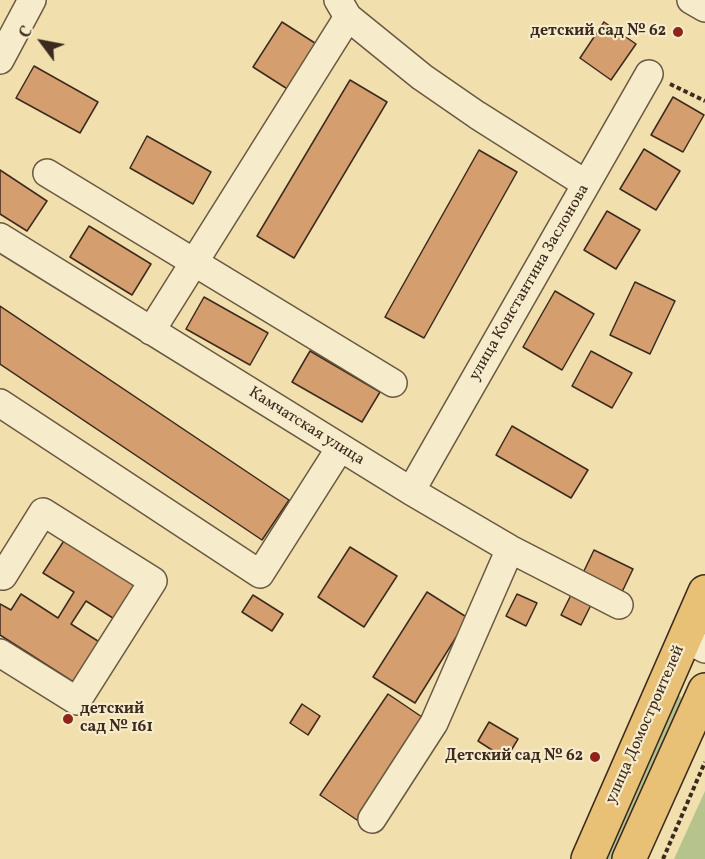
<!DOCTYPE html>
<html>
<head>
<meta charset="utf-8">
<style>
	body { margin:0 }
	#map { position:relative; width:705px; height:859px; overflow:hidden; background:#f1e0ad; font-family:Vollkorn,serif }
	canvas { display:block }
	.north { position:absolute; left:12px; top:12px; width:60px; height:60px; -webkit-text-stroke:4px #f6ebca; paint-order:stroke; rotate:302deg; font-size:16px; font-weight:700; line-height:24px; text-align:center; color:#3c2a1f }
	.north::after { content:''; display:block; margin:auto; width:21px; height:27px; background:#3c2a1f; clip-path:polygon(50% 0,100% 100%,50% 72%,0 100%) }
</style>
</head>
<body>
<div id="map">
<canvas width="705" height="859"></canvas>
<div class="north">С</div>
</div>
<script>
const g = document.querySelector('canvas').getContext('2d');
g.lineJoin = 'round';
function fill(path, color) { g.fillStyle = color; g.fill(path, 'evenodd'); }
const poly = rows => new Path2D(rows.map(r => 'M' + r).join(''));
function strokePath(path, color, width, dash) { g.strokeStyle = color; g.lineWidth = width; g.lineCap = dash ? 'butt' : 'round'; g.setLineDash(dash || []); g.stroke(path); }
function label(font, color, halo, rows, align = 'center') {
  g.font = font + ' Vollkorn,serif'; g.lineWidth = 4.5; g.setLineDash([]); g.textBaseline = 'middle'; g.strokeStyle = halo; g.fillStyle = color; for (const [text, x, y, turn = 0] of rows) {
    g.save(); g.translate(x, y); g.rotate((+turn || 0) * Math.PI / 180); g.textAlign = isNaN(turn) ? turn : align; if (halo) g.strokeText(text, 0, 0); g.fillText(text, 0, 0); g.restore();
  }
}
const green = poly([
	[676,694,681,697,682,704,613,859,597,859],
	[705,791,705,859,674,859]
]);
const building = poly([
	[282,22,318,45,289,90,253,67,282,22],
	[604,22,636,44,611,80,580,58,604,22],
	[34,66,98,102,80,133,16,98,34,66],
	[350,80,387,102,294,258,257,236,350,80],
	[673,97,704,115,683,152,651,135,673,97],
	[147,136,211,172,193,204,130,168,147,136],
	[644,149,680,171,656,210,620,189,644,149],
	[479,150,517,172,424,338,385,317,479,150],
	[0,170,47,201,27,231,0,214,0,170],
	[607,211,640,230,616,269,584,250,607,211],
	[89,226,151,264,132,295,70,257,89,226],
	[635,282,675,301,650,354,610,335,635,282],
	[555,291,594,314,562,370,523,347,555,291],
	[204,297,268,333,250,365,186,329,204,297],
	[0,306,289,500,262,540,0,364,0,306],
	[310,351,380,392,362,422,292,382,310,351],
	[591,351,632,373,612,408,572,386,591,351],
	[512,426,588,470,571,498,496,455,512,426],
	[69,533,141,579,116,620,86,601,71,624,101,643,75,683,0,635,0,604,11,610,21,594,58,618,74,592,43,573,69,533],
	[350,547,397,576,364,627,318,597,350,547],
	[594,550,633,569,622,592,583,573,594,550],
	[427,592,468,618,415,703,373,677,427,592],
	[572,593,592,603,581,625,561,615,572,593],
	[517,594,537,603,526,626,506,616,517,594],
	[253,595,283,614,272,631,242,612,253,595],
	[388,694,425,719,357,820,320,795,388,694],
	[302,704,320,716,308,735,290,723,302,704],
	[489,722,518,739,506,759,478,741,489,722]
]);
const path = poly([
	[670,84,705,101],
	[663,859,705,762]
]);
const minor = poly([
	[691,0,705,8],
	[348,17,422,77,477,115,586,184],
	[0,60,32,0],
	[47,173,393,383],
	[0,237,411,491,510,549,619,605],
	[151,331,348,17,338,0],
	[0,403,260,574,340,448],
	[411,491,649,74],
	[0,574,3,576,43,512,153,581,77,701,0,653],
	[684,638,705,649],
	[372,819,434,723,510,549]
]);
const major = poly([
	[588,859,705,592],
	[629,859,705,690]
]);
const markers = [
	[678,32,6,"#8f2418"],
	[68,719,6,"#8f2418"],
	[595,757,6,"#8f2418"]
];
const poiNames = [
	["детский сад № 62",666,32],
	["детский",80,710,"left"],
	["сад № 161",80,728,"left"],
	["Детский сад № 62",583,757]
];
const streetNames = [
	["улица Константина Заслонова",530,283,-60],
	["Камчатская улица",306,427,32],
	["улица Домостроителей",646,725,-66]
];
fill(green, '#b6c38d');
fill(building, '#d59e6e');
strokePath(building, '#3c2a1f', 1.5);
strokePath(minor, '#695842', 30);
strokePath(major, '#3c2a1f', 36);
strokePath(path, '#3c2a1f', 4, [4.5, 3]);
strokePath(minor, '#f6ebca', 27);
strokePath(major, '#e8c076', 33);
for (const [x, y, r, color] of markers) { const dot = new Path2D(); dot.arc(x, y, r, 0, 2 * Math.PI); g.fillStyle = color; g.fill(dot); strokePath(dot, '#f6ebca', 2); }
label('bold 16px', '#3c2a1f', '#f6ebca', poiNames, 'right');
label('16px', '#3c2a1f', '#f6ebca', streetNames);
</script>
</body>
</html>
